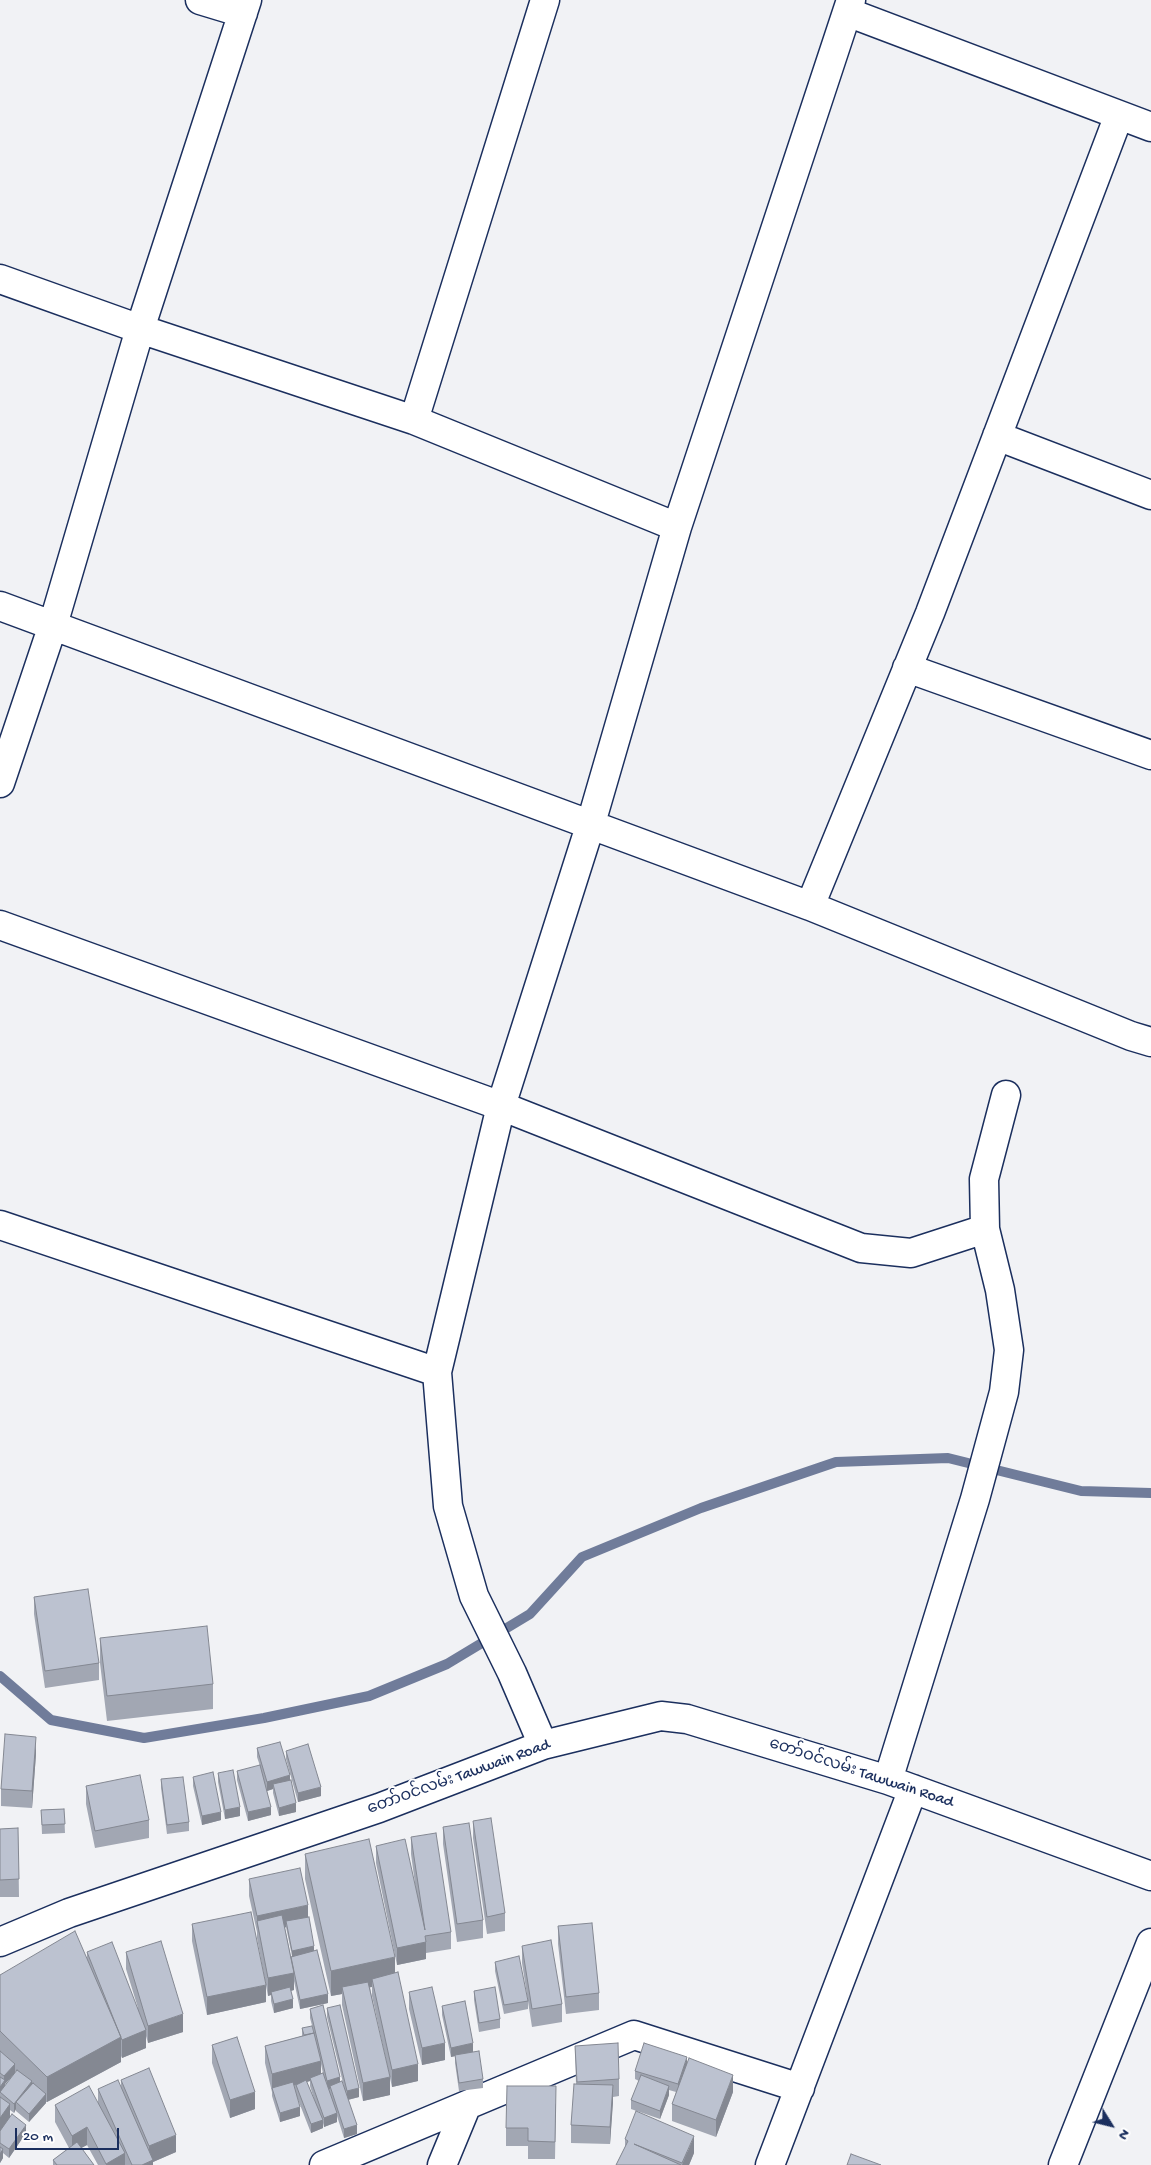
<!DOCTYPE html>
<html>
<head>
<meta charset="utf-8">
<style>
	body { margin:0 }
	#map { position:relative; width:1151px; height:2165px; overflow:hidden; background:#f1f2f5; font-family:"Gochi Hand",sans-serif }
	canvas { display:block }
	.north { position:absolute; left:1086px; top:2100px; width:50px; height:50px; -webkit-text-stroke:4px #fff; paint-order:stroke; rotate:126deg; font-size:14px; font-weight:700; line-height:20px; text-align:center; color:#1b2f5e }
	.north::after { content:''; display:block; margin:auto; width:18px; height:22px; background:#1b2f5e; clip-path:polygon(50% 0,100% 100%,50% 72%,0 100%) }
	.scale { position:absolute; left:15px; top:2128px; width:104px; height:22px; box-sizing:border-box; border:2px solid #1b2f5e; border-top:0; padding-left:6px; font-size:15px; line-height:18px; white-space:nowrap; color:#1b2f5e; -webkit-text-stroke:4px #fff; paint-order:stroke }
</style>
</head>
<body>
<div id="map">
<canvas width="1151" height="2165"></canvas>
<div class="north">N</div>
<div class="scale">20 m</div>
</div>
<script>
const g = document.querySelector('canvas').getContext('2d');
g.lineJoin = 'round';
const poly = rows => new Path2D(rows.map(r => 'M' + r).join(''));
function strokePath(path, color, width, dash) { g.strokeStyle = color; g.lineWidth = width; g.lineCap = dash ? 'butt' : 'round'; g.setLineDash(dash || []); g.stroke(path); }
function fill(path, color) { g.fillStyle = color; g.fill(path, 'evenodd'); }
function label(font, color, halo, rows, align = 'center') {
  g.font = font + ' "Gochi Hand","Noto Sans Myanmar",sans-serif'; g.lineWidth = 4; g.setLineDash([]); g.textBaseline = 'middle'; g.strokeStyle = halo; g.fillStyle = color; for (const [text, x, y, turn = 0] of rows) {
    g.save(); g.translate(x, y); g.rotate((+turn || 0) * Math.PI / 180); g.textAlign = isNaN(turn) ? turn : align; if (halo) g.strokeText(text, 0, 0); g.fillText(text, 0, 0); g.restore();
  }
}
const stream = poly([
	[0,1676,51,1720,144,1738,264,1718,369,1696,447,1664,530,1614,582,1557,701,1508,836,1462,948,1458,1081,1491,1151,1493]
]);
const minor = poly([
	[200,0,243,13],
	[847,12,1151,127],
	[0,279,140,329,414,420,677,527],
	[414,420,545,0],
	[997,436,1151,495],
	[0,606,810,906,1131,1036,1151,1042],
	[907,668,1151,755],
	[0,783,53,625,140,329,247,0],
	[810,906,930,613,1119,115],
	[0,925,501,1106,861,1248,911,1253,985,1229],
	[0,1225,437,1372],
	[543,1745,512,1673,474,1596,448,1506,437,1372,501,1106,591,823,677,527,851,0],
	[888,1780,975,1499,1004,1392,1009,1350,1000,1290,985,1229,984,1179,1006,1095],
	[0,1942,69,1913,379,1808,543,1745,661,1716,687,1719,888,1780,1151,1876],
	[324,2165,634,2035,800,2088],
	[442,2165,466,2107],
	[770,2165,913,1789],
	[1063,2165,1151,1943]
]);
const wall = poly([
	[34,1597,99,1663,99,1680,45,1688,34,1614],
	[100,1638,213,1684,213,1709,107,1721,100,1663],
	[257,1748,290,1780,296,1812,279,1816,273,1793,273,1789,267,1791,271,1815,248,1821,237,1780,237,1771,260,1766,257,1757],
	[286,1751,321,1796,298,1802,286,1759],
	[36,1754,32,1808,1,1806,1,1789],
	[218,1773,240,1816,225,1819,218,1782],
	[193,1777,221,1820,202,1825,193,1786],
	[161,1779,189,1822,189,1831,167,1834,161,1788],
	[86,1786,149,1820,149,1838,95,1848,86,1804],
	[64,1809,65,1833,42,1834,41,1810],
	[473,1821,505,1913,505,1931,487,1934,473,1838],
	[443,1827,483,1920,483,1938,457,1942,443,1844],
	[18,1828,19,1897,0,1897,0,1829],
	[411,1837,451,1932,451,1949,426,1953,426,1959,397,1965,376,1863,376,1846,416,1891,411,1854],
	[305,1854,395,1973,418,2081,392,2087,372,1996,372,1987,370,1987,390,2095,363,2101,342,2005,342,1994,331,1996,305,1879],
	[249,1879,308,1917,314,1951,328,2003,300,2009,294,1981,294,1990,291,1991,293,2008,274,2013,271,2001,271,1995,268,1996,257,1938,257,1932,249,1896],
	[286,1927,292,1956,291,1957,285,1928],
	[192,1924,266,2002,207,2015,192,1941],
	[558,1926,599,1993,599,2010,566,2014,558,1944],
	[522,1946,562,2004,562,2022,532,2027,522,1963],
	[87,1952,138,2008,126,1969,126,1952,183,2032,148,2043,146,2036,146,2048,122,2058,121,2056,121,2062,47,2102,46,2102,46,2103,29,2122,16,2111,16,2109,14,2113,10,2110,10,2117,26,2133,9,2158,3,2153,3,2158,0,2163,0,1975,87,1959],
	[15,2071,16,2072,5,2086,5,2084,15,2073],
	[495,1962,528,2001,528,2009,504,2014,495,1971],
	[474,1991,500,2019,500,2028,479,2032,474,2000],
	[409,1992,445,2060,422,2065,409,2009],
	[442,2006,473,2052,483,2079,483,2088,459,2091,455,2063,455,2056,451,2057,442,2015],
	[327,2008,359,2097,348,2100,357,2134,344,2138,337,2116,337,2122,324,2127,323,2123,323,2128,311,2133,297,2097,300,2116,280,2122,272,2096,272,2092,265,2063,265,2046,302,2036,302,2028,314,2033,310,2018,310,2009,340,2082,344,2087,327,2017],
	[321,2064,324,2078,321,2073],
	[310,2081,310,2086,315,2102,307,2082],
	[212,2045,255,2109,230,2118,212,2063],
	[575,2046,619,2079,619,2096,613,2097,610,2144,571,2143,571,2125,576,2084],
	[687,2064,733,2092,716,2137,672,2121,672,2104,676,2092,669,2090,669,2095,660,2119,631,2109,631,2100,639,2081,635,2079,635,2071],
	[121,2080,176,2152,153,2162,153,2165,98,2165,87,2145,81,2148,94,2165,53,2165,53,2160,69,2148,55,2122,55,2105,98,2104,98,2089,121,2089],
	[556,2104,555,2159,528,2159,528,2146,506,2146,506,2128],
	[625,2139,694,2153,689,2165,616,2165,625,2147]
]);
const shadedWall = poly([
	[36,1737,36,1754,32,1808,32,1791],
	[290,1775,290,1783,273,1784,273,1789,267,1791,267,1782],
	[321,1787,321,1796,298,1802,298,1793],
	[296,1803,296,1812,279,1816,279,1808],
	[240,1807,240,1816,225,1819,225,1810],
	[271,1807,271,1815,248,1821,248,1812],
	[221,1812,221,1820,202,1825,202,1816],
	[308,1905,308,1922,286,1921,286,1927,259,1933,257,1923,257,1916],
	[426,1942,426,1959,397,1965,397,1948],
	[314,1946,314,1955,292,1960,292,1951],
	[395,1957,395,1982,372,1979,372,1987,343,1993,342,1987,342,1994,331,1996,331,1971],
	[294,1973,294,1990,271,1995,271,1992,271,1995,268,1996,268,1978],
	[266,1985,266,2002,207,2015,207,1997],
	[328,1994,328,2003,300,2009,300,2000],
	[293,1999,293,2008,274,2013,274,2004],
	[183,2014,183,2032,148,2043,148,2026],
	[146,2030,146,2048,122,2058,122,2040],
	[121,2037,121,2062,47,2102,47,2077],
	[445,2043,445,2060,422,2065,422,2048],
	[473,2043,473,2052,451,2057,451,2048],
	[687,2057,687,2066,678,2093,678,2084],
	[321,2061,321,2078,310,2078,310,2081,273,2091,272,2088,272,2092,272,2074],
	[15,2064,15,2073,5,2084,5,2089,0,2093,0,2087,4,2082,4,2076],
	[418,2064,418,2081,392,2087,392,2070],
	[733,2075,733,2092,716,2137,716,2120],
	[340,2077,340,2086,330,2086,330,2089,327,2090,327,2081],
	[390,2077,390,2095,363,2101,363,2083],
	[32,2081,32,2090,16,2102,16,2109,14,2113,14,2104],
	[613,2085,613,2103,610,2144,610,2127],
	[669,2086,669,2095,660,2119,660,2111],
	[359,2088,359,2097,347,2100,347,2091],
	[255,2092,255,2109,230,2118,230,2100],
	[46,2094,46,2103,29,2122,29,2114],
	[10,2104,10,2122,0,2135,0,2118],
	[300,2107,300,2116,280,2122,280,2113],
	[337,2113,337,2122,324,2127,324,2118],
	[323,2120,323,2128,311,2133,311,2124],
	[26,2125,26,2133,9,2158,9,2149],
	[357,2125,357,2134,344,2138,344,2129],
	[87,2127,87,2145,72,2153,72,2136],
	[176,2135,176,2152,153,2162,153,2165,142,2165,149,2162,149,2146],
	[694,2136,694,2153,689,2165,682,2165],
	[3,2149,3,2158,0,2163,0,2154],
	[125,2153,125,2165,106,2165,106,2164]
]);
const building = poly([
	[88,1589,99,1663,45,1671,34,1597,88,1589],
	[207,1626,213,1684,107,1696,100,1638,207,1626],
	[5,1734,36,1737,32,1791,1,1789,5,1734],
	[280,1742,290,1775,267,1782,257,1748,280,1742],
	[308,1744,321,1787,298,1793,286,1751,308,1744],
	[260,1765,271,1807,248,1812,237,1771,260,1765],
	[233,1770,240,1807,225,1810,218,1773,233,1770],
	[213,1772,221,1812,202,1816,193,1777,213,1772],
	[140,1775,149,1820,95,1831,86,1786,140,1775],
	[183,1777,189,1822,167,1825,161,1779,183,1777],
	[291,1780,296,1803,279,1808,273,1784,291,1780],
	[64,1809,65,1824,42,1825,41,1810,64,1809],
	[491,1818,505,1913,487,1917,473,1821,491,1818],
	[469,1823,483,1920,457,1924,443,1827,469,1823],
	[18,1828,19,1879,0,1880,0,1829,18,1828],
	[436,1833,451,1932,425,1936,426,1942,397,1948,376,1846,405,1839,425,1930,411,1837,436,1833],
	[369,1839,395,1957,331,1971,305,1854,369,1839],
	[300,1868,308,1905,257,1916,249,1879,300,1868],
	[251,1912,266,1985,207,1997,192,1924,251,1912],
	[282,1915,294,1973,268,1978,257,1921,282,1915],
	[309,1917,314,1946,292,1951,286,1921,309,1917],
	[592,1923,599,1993,566,1997,558,1926,592,1923],
	[75,1931,121,2037,47,2077,0,2031,0,1975,75,1931],
	[551,1940,562,2004,532,2009,522,1946,551,1940],
	[161,1941,183,2014,148,2026,126,1952,161,1941],
	[112,1942,146,2030,122,2040,87,1952,112,1942],
	[317,1950,328,1994,300,2000,291,1957,317,1950],
	[519,1956,528,2001,504,2005,495,1962,519,1956],
	[398,1972,418,2064,392,2070,372,1979,398,1972],
	[368,1982,390,2077,363,2083,342,1987,368,1982],
	[290,1987,293,1999,274,2004,271,1992,290,1987],
	[432,1987,445,2043,422,2048,409,1992,432,1987],
	[495,1987,500,2019,479,2023,474,1991,495,1987],
	[465,2001,473,2043,451,2048,442,2006,465,2001],
	[323,2005,340,2077,327,2081,310,2009,323,2005],
	[340,2005,359,2088,347,2091,327,2008,340,2005],
	[312,2026,314,2033,304,2035,302,2028,312,2026],
	[314,2033,321,2061,272,2074,265,2046,314,2033],
	[237,2037,255,2092,230,2100,212,2045,237,2037],
	[618,2043,619,2079,577,2082,575,2046,618,2043],
	[644,2043,687,2057,678,2084,635,2071,644,2043],
	[0,2051,15,2064,4,2076,0,2073,0,2051],
	[479,2051,483,2079,459,2083,455,2055,479,2051],
	[689,2058,733,2075,716,2120,672,2104,689,2058],
	[149,2068,176,2135,149,2146,121,2080,149,2068],
	[17,2070,32,2081,14,2104,0,2092,17,2070],
	[323,2073,337,2113,324,2118,310,2078,323,2073],
	[641,2075,669,2086,660,2111,631,2100,641,2075],
	[0,2077,5,2080,0,2087,0,2077],
	[118,2080,153,2160,142,2165,132,2165,98,2089,118,2080],
	[306,2080,323,2120,311,2124,296,2085,306,2080],
	[342,2081,357,2125,344,2129,330,2086,342,2081],
	[293,2082,300,2107,280,2113,272,2088,293,2082],
	[33,2083,46,2094,29,2114,16,2102,33,2083],
	[574,2084,613,2085,610,2127,571,2125,574,2084],
	[89,2086,125,2153,106,2164,87,2127,72,2136,55,2105,89,2086],
	[507,2086,556,2086,555,2142,528,2141,528,2128,506,2128,507,2086],
	[0,2097,10,2104,0,2118,0,2097],
	[636,2111,694,2136,682,2163,634,2144,681,2165,616,2165,628,2141,625,2139,636,2111],
	[12,2114,26,2125,9,2149,0,2143,0,2131,12,2114],
	[77,2142,94,2165,57,2165,53,2160,77,2142],
	[0,2147,3,2149,0,2154,0,2147],
	[851,2154,881,2165,847,2165,851,2154]
]);
const streetNames = [
	["တော်ဝင်လမ်း Tawwain Road",861,1774,18],
	["တော်ဝင်လမ်း Tawwain Road",459,1778,-20]
];
strokePath(stream, '#707c9a', 10);
strokePath(minor, '#1b2f5e', 31);
strokePath(minor, '#fff', 28);
fill(wall, '#a2a7b3');
fill(shadedWall, '#848892');
fill(building, '#bcc2d0');
strokePath(building, '#848892', 1);
label('16px', '#1b2f5e', '#fff', streetNames);
</script>
</body>
</html>
